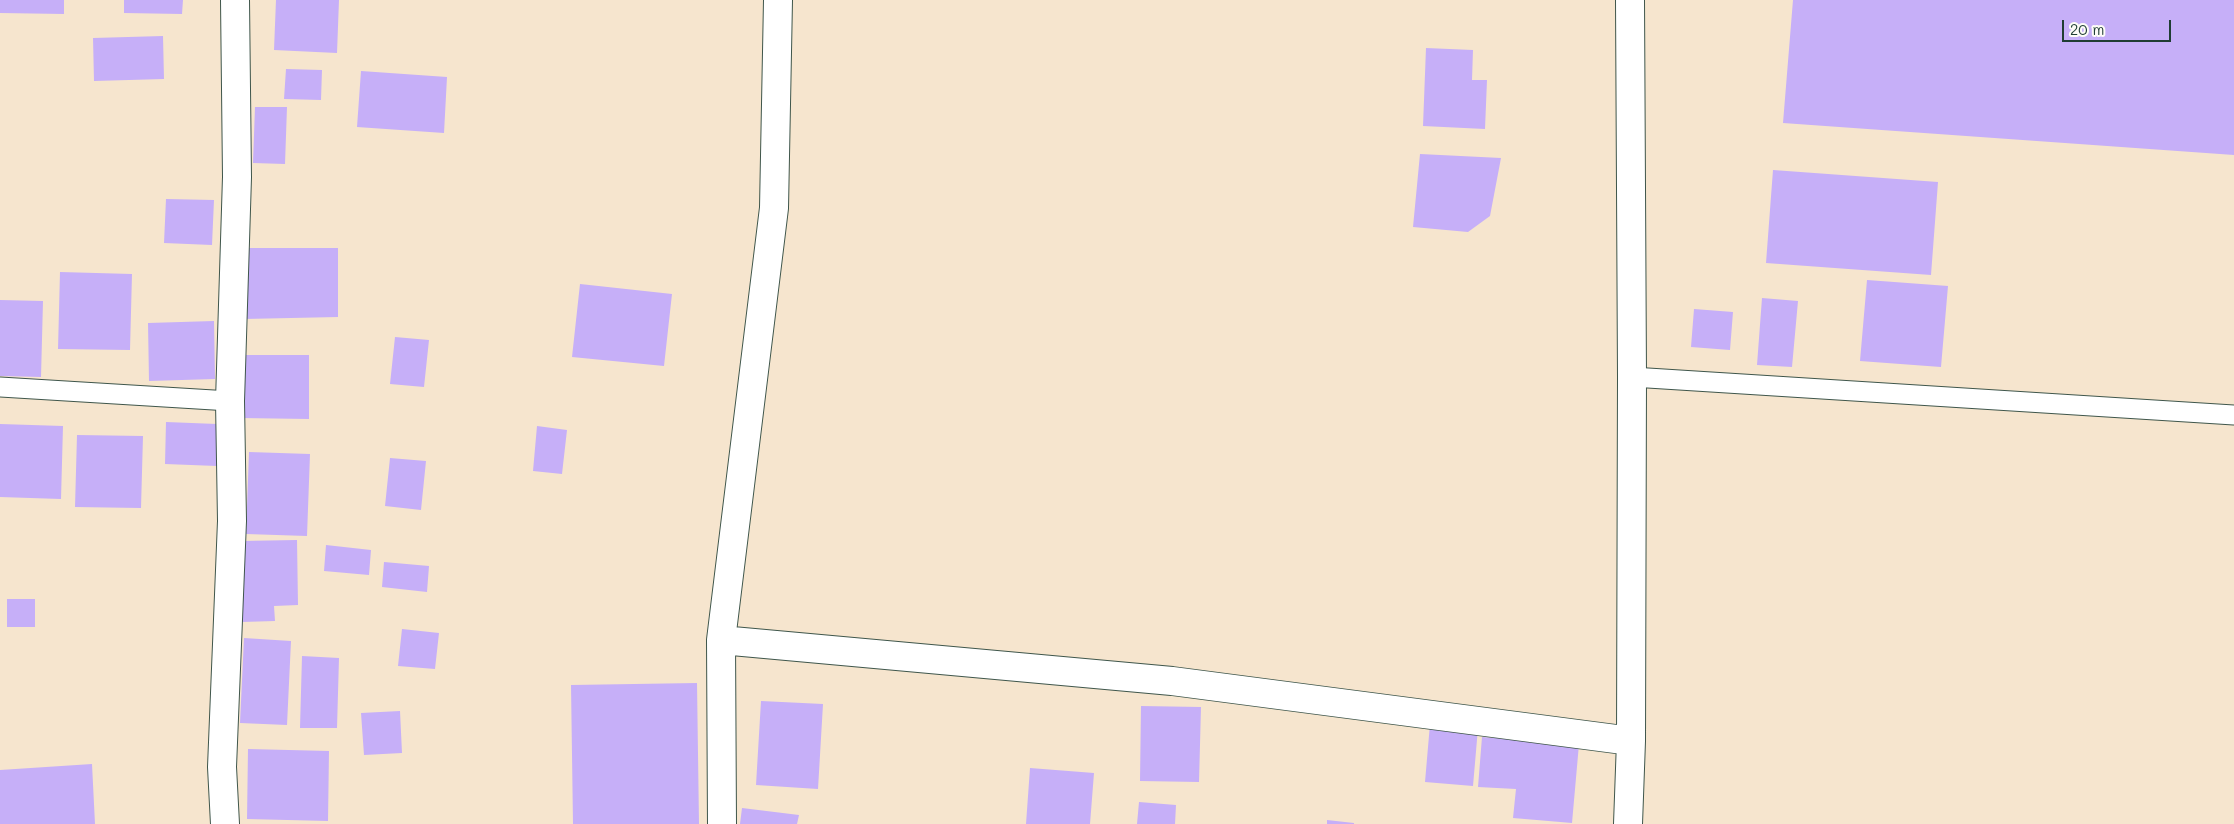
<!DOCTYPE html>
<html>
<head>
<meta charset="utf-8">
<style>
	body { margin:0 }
	#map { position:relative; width:2234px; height:824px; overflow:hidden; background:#f6e5ce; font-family:Mali,sans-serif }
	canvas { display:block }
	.scale { position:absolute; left:2062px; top:20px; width:109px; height:22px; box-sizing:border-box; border:2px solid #1f3d34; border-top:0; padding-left:6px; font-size:15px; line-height:18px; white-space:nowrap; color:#1f3d34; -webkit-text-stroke:4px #fdfcf7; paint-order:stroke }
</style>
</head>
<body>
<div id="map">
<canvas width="2234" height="824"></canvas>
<div class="scale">20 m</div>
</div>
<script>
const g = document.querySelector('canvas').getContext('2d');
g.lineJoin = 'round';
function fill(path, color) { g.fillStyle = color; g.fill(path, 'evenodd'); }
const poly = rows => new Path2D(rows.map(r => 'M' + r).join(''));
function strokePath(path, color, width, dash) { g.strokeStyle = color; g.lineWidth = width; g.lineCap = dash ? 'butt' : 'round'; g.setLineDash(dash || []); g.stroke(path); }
const building = poly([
	[0,0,64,0,64,14,0,13],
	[124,0,183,0,182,14,124,13],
	[276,0,339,0,337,53,274,50],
	[1793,0,2234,0,2234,155,1783,123],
	[163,36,164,79,94,81,93,38],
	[1426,48,1473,50,1472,80,1487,80,1485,129,1423,126],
	[286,69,322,70,321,100,284,99],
	[361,71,447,77,444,133,357,127],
	[255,107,287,107,285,164,253,163],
	[1420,154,1501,158,1490,216,1468,232,1413,227],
	[1773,170,1938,182,1931,275,1766,263],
	[166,199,214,200,212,245,164,243],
	[244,248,338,248,338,317,244,319],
	[60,272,132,274,130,350,58,349],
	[1867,280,1948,286,1941,367,1860,361],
	[580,284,672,294,664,366,572,357],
	[1762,298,1798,301,1792,367,1757,365],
	[0,300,43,301,41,377,0,376],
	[1694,309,1733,312,1730,350,1691,347],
	[214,321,215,379,149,381,148,323],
	[395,337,429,340,424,387,390,384],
	[241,355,309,355,309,419,240,418],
	[166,422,217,424,217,466,165,464],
	[0,424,63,426,61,499,0,497],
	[537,426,567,430,562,474,533,471],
	[77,435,143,436,141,508,75,507],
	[249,452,310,454,307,536,246,534],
	[390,458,426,461,421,510,385,506],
	[297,540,298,605,274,606,275,621,242,622,241,541],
	[326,545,371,550,369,575,324,571],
	[384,562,429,566,427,592,382,587],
	[7,599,35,599,35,627,7,627],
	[402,629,439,633,435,669,398,666],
	[244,638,291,641,287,725,240,723],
	[302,656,339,658,337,728,300,728],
	[697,683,699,824,573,824,571,685],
	[761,701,823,704,818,789,756,785],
	[1141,706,1201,707,1199,782,1140,781],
	[400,711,402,753,364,755,361,713],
	[1430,724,1478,728,1473,786,1425,782],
	[1482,737,1579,744,1572,823,1513,818,1516,789,1478,787],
	[248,749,329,751,328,821,247,819],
	[92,764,95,824,0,824,0,770],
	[1030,768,1094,773,1090,824,1026,824],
	[1139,802,1176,805,1175,824,1137,824],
	[742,808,799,815,797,824,740,824],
	[1327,820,1354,823,1354,824,1327,824]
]);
const lane = poly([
	[1632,377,2234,415],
	[0,387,230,401]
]);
const street = poly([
	[721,640,1172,681,1631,741],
	[225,824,222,767,232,521,230,401,237,177,235,0],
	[722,824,721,640,774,208,778,0],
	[1628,824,1631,741,1632,377,1630,0]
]);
fill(building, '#c6aff8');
strokePath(lane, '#3f564b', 21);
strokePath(street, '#3f564b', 30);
strokePath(lane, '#fff', 19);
strokePath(street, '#fff', 28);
</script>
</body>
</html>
